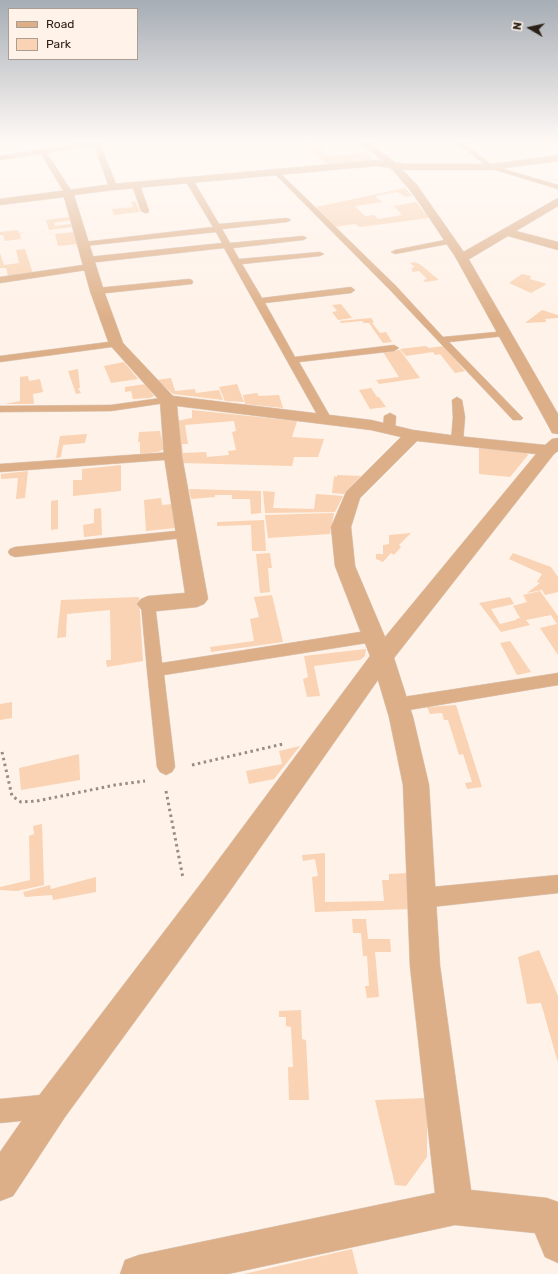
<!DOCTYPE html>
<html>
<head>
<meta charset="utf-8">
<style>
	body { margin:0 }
	#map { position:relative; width:558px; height:1274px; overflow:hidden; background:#fff2e8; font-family:Rubik,sans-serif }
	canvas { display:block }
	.legend { position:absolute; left:8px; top:8px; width:130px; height:52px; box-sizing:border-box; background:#fff2e8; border:1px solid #aa9e94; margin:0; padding:5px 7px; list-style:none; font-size:12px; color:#2b2016 }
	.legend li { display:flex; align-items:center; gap:8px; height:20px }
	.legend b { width:20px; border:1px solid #aa9e94 }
	.north { position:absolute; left:510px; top:8px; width:40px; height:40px; -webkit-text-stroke:3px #fff2e8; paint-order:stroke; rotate:279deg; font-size:11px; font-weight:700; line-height:16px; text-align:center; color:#2b2016 }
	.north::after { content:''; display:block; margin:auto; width:14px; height:18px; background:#2b2016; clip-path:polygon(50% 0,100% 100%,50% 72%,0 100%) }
</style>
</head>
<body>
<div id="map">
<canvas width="558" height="1274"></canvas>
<ul class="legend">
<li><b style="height:5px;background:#ddaf88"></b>Road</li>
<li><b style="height:11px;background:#f9d3b3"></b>Park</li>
</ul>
<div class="north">N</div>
</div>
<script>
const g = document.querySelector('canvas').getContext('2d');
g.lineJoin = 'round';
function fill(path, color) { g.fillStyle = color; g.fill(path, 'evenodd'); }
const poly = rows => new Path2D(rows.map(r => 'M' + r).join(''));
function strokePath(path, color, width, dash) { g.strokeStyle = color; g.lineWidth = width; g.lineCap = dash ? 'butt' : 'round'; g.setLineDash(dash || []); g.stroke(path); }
const green = poly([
	[313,141,319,148,323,148,325,150,322,151,329,156,365,152,376,161,328,165,300,142],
	[405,188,412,196,405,197,398,192,375,196,382,202,355,206,365,216,374,215,378,219,402,215,394,206,416,202,429,218,360,227,355,224,335,227,316,207],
	[135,201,140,212,114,215,112,209,133,207,131,202],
	[69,217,71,220,54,223,55,226,71,224,72,227,49,230,46,220],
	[18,230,19,233,24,232,20,234,21,239,5,241,3,235,0,235,0,232],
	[74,232,77,244,58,246,55,234],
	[25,249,33,273,8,276,6,268,0,268,0,253,4,265,19,263,16,250],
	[415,262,421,265,439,280,425,282,423,280,427,279,419,271,413,272,411,270,413,270,411,268,415,267,410,263],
	[522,274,531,276,530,279,547,284,531,293,509,283],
	[341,304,352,318,338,320,332,312,337,311,332,305],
	[542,310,558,315,558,318,545,319,546,322,525,323],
	[371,318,374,322,372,323,380,333,386,332,392,342,383,343,369,323,364,323,362,321,341,323,340,321],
	[426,346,429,348,444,346,465,371,455,373,440,354,435,355,433,352,406,356,400,349],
	[400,350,420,378,379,384,376,380,399,377,383,352],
	[124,362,138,379,111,383,104,366],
	[78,369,80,388,78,388,81,393,76,394,68,371],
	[28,376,29,381,40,379,43,392,33,394,34,404,5,404,20,401,20,377],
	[171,378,175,391,195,389,196,393,219,390,223,400,173,394,157,380],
	[146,384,154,396,150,398,133,399,131,391,125,392,125,387],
	[237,384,244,402,225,401,219,387],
	[371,388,377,397,379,397,386,407,370,409,359,390],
	[257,393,259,396,279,395,283,408,245,404,243,395],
	[192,410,297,421,292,437,324,439,318,457,294,457,292,466,183,463,176,421,192,418],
	[234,421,236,431,232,432,236,450,228,451,229,455,207,457,206,452,183,453,182,444,188,444,185,425],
	[160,431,164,449,158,452,140,454,140,442,138,442,139,432],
	[87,434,85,443,63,445,61,457,56,458,60,436],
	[479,448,526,452,528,455,510,477,479,474],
	[121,465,121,491,73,496,73,480,82,480,82,469],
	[28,471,25,498,16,499,18,478,1,479,1,474],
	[337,475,361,476,344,494,332,493,334,476,337,477],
	[189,489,261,491,261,513,251,514,250,499,232,499,232,495,215,495,215,497,191,499],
	[263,491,275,492,273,508,314,509,316,494,343,496,335,512,265,513],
	[161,498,162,505,172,504,175,528,146,531,144,500],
	[58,500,58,529,51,530,51,501],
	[101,508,102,535,84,537,83,525,94,523,94,509],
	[334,513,330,534,268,538,265,515],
	[264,520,266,551,252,551,251,525,217,526,217,522],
	[411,533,399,545,401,547,394,555,391,553,383,562,376,559,376,554,383,554,383,545,389,544,389,535],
	[270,553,272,568,268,568,270,592,260,593,256,554],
	[513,553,551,567,558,577,558,592,545,595,542,590,527,593,540,583,537,582,542,574,509,559],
	[540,591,558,616,558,655,540,628,557,624,551,615,526,620,530,625,501,632,479,603,510,597,514,604,491,609,500,624,516,620,516,619,520,618,513,606,527,602,523,595],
	[272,595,283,642,211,652,210,647,254,641,250,619,259,617,254,597],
	[139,597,143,661,107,667,106,660,111,660,110,610,67,614,66,637,57,638,61,600],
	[510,641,531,672,517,675,500,643],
	[366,649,365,656,360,660,314,666,320,696,307,697,303,679,308,677,304,656],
	[12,702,12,718,0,720,0,704],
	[456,705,482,787,467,789,465,783,472,782,463,754,459,755,448,720,444,720,442,713,430,714,427,707],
	[300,746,274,779,249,784,246,771,282,764,279,751],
	[79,754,80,780,21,790,19,768],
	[42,824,44,885,17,891,0,890,0,887,30,880,29,836,34,834,33,826],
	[325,853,325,902,384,901,382,880,389,880,389,874,410,873,412,909,315,912,312,877,318,876,315,859,303,861,302,855],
	[96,877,96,892,53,900,52,895,25,897,23,892,50,885,51,889],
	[352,919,366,919,368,939,390,939,391,952,375,952,379,997,367,998,365,986,369,986,367,956,363,956,361,933,353,933],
	[539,950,558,996,558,1063,541,1003,527,1004,518,957],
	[301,1010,302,1039,306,1040,309,1100,289,1100,288,1067,293,1067,291,1027,286,1026,286,1017,279,1017,279,1011],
	[427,1098,427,1157,406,1186,395,1185,375,1100],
	[352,1249,358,1274,244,1274]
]);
const path = poly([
	[2,752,12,796,21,802,37,801,115,785,145,781],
	[192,765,283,744],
	[166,791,183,878]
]);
const service = poly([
	[93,141,99,141,100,143,117,187,116,189,110,189,109,187,94,145,47,153,72,192,68,194,64,192,41,154,0,160,0,156,93,141],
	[454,141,462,141,493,166,558,185,558,189,489,168,454,141],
	[275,169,277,170,396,286,443,337,507,331,509,333,507,335,504,336,449,342,521,416,523,418,521,420,513,420,390,290,273,172,272,171,275,169],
	[189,178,193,180,219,224,287,218,291,220,287,222,222,229,230,243,303,236,307,238,303,240,233,248,239,259,320,252,324,254,320,256,242,264,262,298,351,287,355,290,351,293,265,303,295,357,394,345,399,348,394,351,299,362,331,418,329,420,321,420,319,418,224,248,88,263,84,260,88,257,222,243,216,232,84,246,80,244,84,242,213,227,185,180,189,178],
	[133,183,139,183,140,185,149,211,148,213,145,213,141,211,132,185,133,183],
	[450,239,454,241,453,243,395,254,391,252,395,250,450,239],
	[90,264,93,265,94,267,93,269,0,283,0,277,90,264],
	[189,279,192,280,193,282,192,284,97,294,93,291,97,288,189,279],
	[116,341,121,344,119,346,0,362,0,356,116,341],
	[168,397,173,400,172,402,111,411,0,412,0,406,111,405,168,397],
	[457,397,462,400,465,417,463,441,461,443,457,444,453,443,451,441,453,417,452,400,457,397],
	[390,413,396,416,395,430,393,432,389,433,385,432,383,430,384,416,390,413],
	[173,452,177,453,179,456,177,459,0,472,0,464,173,452],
	[186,530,191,531,193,534,191,537,15,557,10,555,8,552,10,549,15,547,186,530],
	[148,599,153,600,155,604,162,663,373,630,378,632,380,636,378,640,373,642,164,675,175,767,172,772,166,775,160,772,157,767,147,670,141,604,143,600,148,599],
	[558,673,558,685,397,712,391,710,389,705,391,700,397,698,558,673],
	[558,875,558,893,422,908,415,905,412,898,415,891,422,888,558,875],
	[51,1094,59,1098,63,1106,59,1114,51,1118,0,1123,0,1099,51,1094]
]);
const minor = poly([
	[558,155,558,161,491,170,408,170,376,166,113,190,74,195,104,291,123,343,173,396,371,420,413,430,457,436,545,445,552,439,558,438,558,451,554,454,394,658,413,717,429,785,440,966,471,1190,547,1198,558,1202,558,1263,545,1257,535,1233,455,1225,228,1274,120,1274,125,1260,139,1255,435,1193,410,966,403,785,389,717,378,680,225,898,65,1117,13,1196,0,1201,0,1152,41,1093,205,878,370,656,335,566,331,527,346,492,401,437,371,430,177,406,182,456,208,599,204,604,197,607,148,612,141,609,137,604,141,599,148,596,185,593,164,456,160,401,109,344,90,291,64,197,0,205,0,199,113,184,376,160,408,164,491,164,558,155],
	[417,441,536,454,385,637,355,566,351,527,360,498,417,441],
	[558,198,558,206,516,231,558,242,558,250,508,236,466,261,462,262,458,261,456,258,458,255,558,198]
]);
const tertiary = poly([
	[358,141,368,141,396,163,417,185,468,258,558,414,558,434,552,433,550,429,456,258,422,207,409,189,390,167,358,141]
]);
fill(green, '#f9d3b3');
strokePath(service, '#d9ccc2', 1);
strokePath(minor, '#d9ccc2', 1);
strokePath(tertiary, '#d9ccc2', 1);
strokePath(path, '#988c82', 3, [2.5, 3.5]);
fill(service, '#ddaf88');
fill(minor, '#ddaf88');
fill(tertiary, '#ddaf88');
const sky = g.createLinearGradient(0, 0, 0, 320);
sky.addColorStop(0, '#a6adb5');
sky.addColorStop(0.44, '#fff9f5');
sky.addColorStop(1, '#fff9f500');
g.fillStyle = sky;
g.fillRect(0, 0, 558, 320);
</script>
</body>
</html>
